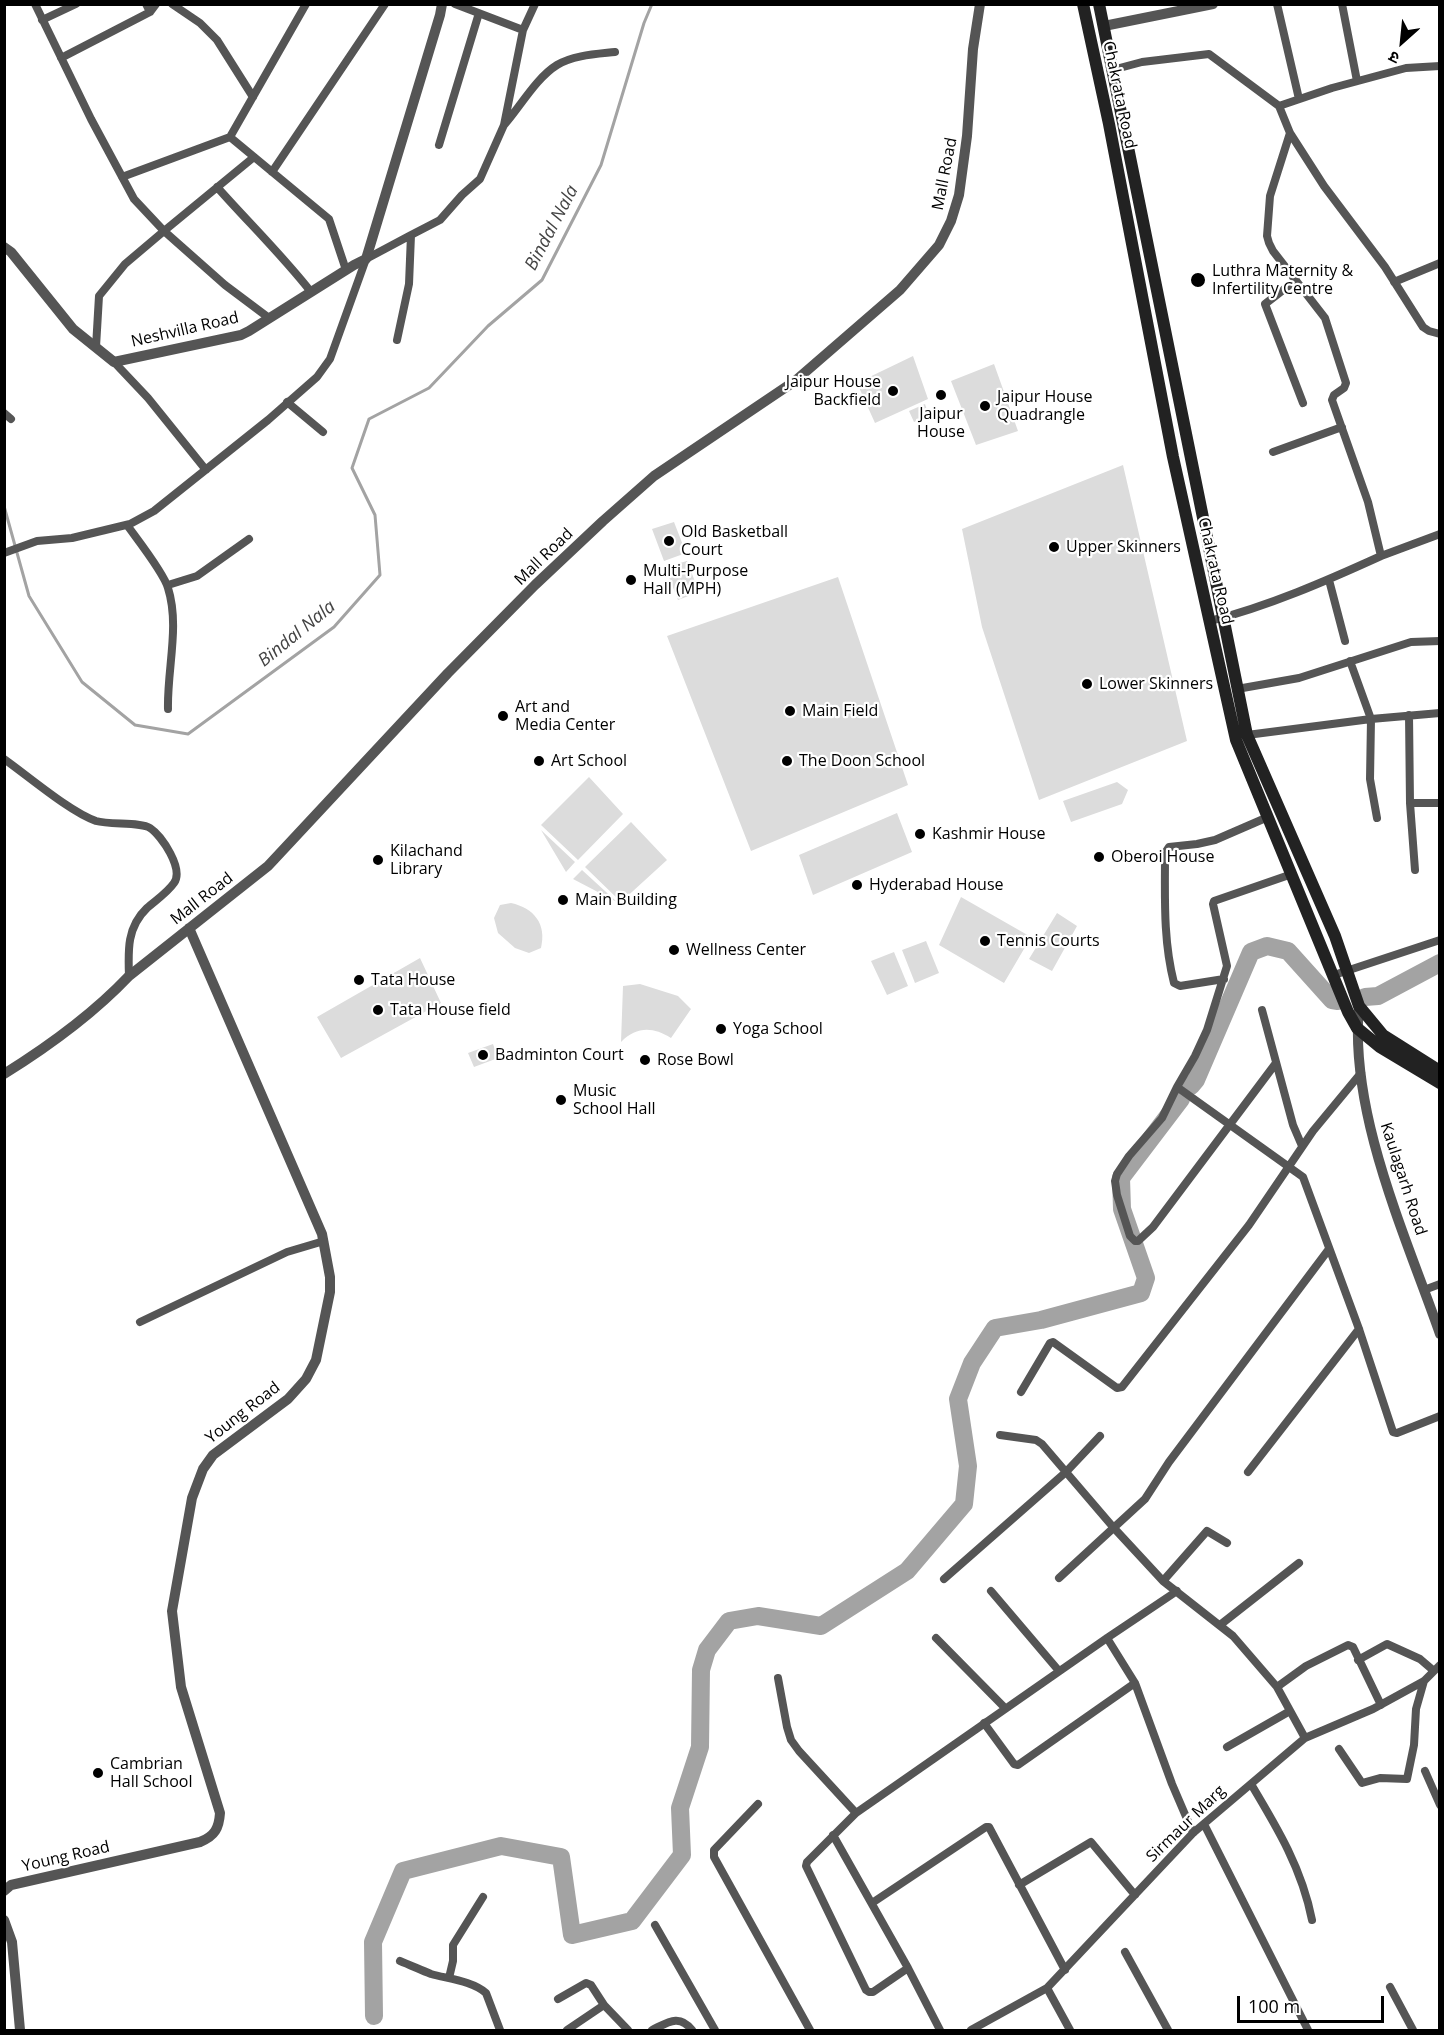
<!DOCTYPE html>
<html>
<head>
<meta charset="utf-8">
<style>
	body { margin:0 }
	#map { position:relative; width:1444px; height:2035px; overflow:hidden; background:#fff; font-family:"Open Sans","Noto Sans Devanagari",sans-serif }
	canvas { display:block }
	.frame { position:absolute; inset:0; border:6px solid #000; pointer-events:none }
	.north { position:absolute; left:1372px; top:12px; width:60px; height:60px; -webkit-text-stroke:4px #fff; paint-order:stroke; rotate:207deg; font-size:16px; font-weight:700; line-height:24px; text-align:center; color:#000 }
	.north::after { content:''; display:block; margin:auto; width:21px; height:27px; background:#000; clip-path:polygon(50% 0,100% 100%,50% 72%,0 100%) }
	.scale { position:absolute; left:1237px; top:1996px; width:147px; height:27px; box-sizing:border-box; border:3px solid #000; border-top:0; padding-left:8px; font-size:18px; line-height:21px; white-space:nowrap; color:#000; -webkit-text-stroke:4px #fff; paint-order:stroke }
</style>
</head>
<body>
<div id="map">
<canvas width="1444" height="2035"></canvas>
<div class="frame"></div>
<div class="north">उ</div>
<div class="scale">100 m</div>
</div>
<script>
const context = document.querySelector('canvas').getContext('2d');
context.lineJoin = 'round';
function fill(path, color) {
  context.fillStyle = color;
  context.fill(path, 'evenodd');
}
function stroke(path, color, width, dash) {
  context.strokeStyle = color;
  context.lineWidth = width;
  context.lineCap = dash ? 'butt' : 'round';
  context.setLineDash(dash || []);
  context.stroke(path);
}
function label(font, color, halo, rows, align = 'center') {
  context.font = font + ' "Open Sans",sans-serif';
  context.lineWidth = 4.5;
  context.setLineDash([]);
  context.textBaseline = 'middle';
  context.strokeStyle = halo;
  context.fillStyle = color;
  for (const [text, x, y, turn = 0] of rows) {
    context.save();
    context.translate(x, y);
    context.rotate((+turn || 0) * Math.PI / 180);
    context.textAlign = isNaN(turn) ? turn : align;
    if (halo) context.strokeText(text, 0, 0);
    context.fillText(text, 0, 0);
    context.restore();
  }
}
const green = new Path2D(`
	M913,356L928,399L875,423L857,383Z
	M994,364L1018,431L976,445L951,381Z
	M925,404L929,416L914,422L909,411Z
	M1123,465L1187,741L1039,800L982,627L962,529Z
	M674,522L686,553L664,561L652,529Z
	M687,561L699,592L678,600L665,567Z
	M838,577L908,785L751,851L667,636Z
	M589,777L623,814L578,860L541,825Z
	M1117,782L1128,790L1122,804L1071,822L1063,801Z
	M897,813L912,852L813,895L799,855Z
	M631,822L667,860L621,902L585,867Z
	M541,830L575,862L566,872Z
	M582,870L617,902L573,879Z
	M961,897L1031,937L1004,983L939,945Z
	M511,903C534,908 547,924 541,948L529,953L515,948L498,933L494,918L500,905Z
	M1057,913L1077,926L1052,971L1029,959Z
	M926,941L939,973L915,983L902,950Z
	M894,952L908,986L887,995L871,961Z
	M420,958L441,1003L341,1058L317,1017Z
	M640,984L678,996L691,1009L671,1038C652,1026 636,1027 621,1042L623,986Z
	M493,1044L498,1058L474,1067L468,1053Z`);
const stream = new Path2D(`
	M4,506L29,596L82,682L135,725L188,734L334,627L380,575L375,515L352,468L369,419L429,388L488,326L542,280L601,165L644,23L652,4`);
const river = new Path2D(`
	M1365,997L1378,996L1440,963
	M1191,1086L1196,1080L1251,952L1267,946L1288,951L1332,1000L1338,1001
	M374,2016L373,1942L403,1871L501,1846L561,1857L572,1935L632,1921L682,1855L680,1808L700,1747L701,1670L707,1650L729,1621L758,1616L821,1626L907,1571L964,1504L968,1466L958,1399L972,1363L995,1328L1041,1320L1141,1293L1146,1278L1122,1209L1121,1178L1181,1099`);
const minor = new Path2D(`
	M35,4L91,119L134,199L164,231L254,157
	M146,4L150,12L156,4
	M172,4L200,23L217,40L253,97
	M1277,4L1299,99
	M1342,4L1357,81
	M42,20L76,4
	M523,30L535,4
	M61,58L150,12
	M1440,66L1406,68L1332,88L1279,106L1290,133L1324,186L1385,267L1423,327L1429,331L1440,334
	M1112,70L1142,62L1209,54L1279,106
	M504,125C520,107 536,78 557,65C573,55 597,54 615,52
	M230,137L329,219L346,270
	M439,145L479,13
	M272,172L385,4
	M122,177L230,137L306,4
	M217,187C248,222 282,255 311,292
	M411,235L440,220L462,195L480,179L504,125L523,30L455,4
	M1296,280L1265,304L1303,403
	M1394,282L1440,263
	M96,347L99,296L125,264L164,231L225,285L269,318
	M114,362L148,398L206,470
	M287,402L323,432
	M4,413L11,419
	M1273,452L1342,427
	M127,525C137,539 164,573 168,588C180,626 167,669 168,709
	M4,553L37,541L72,538L130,524L154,511L268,420L317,377L330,359L366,259L411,235L409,284L397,340
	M1381,556L1440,534
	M1329,580L1345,641
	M168,585L197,576L249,539
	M1210,621C1269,606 1326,581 1381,556L1368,502L1332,400L1334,395L1344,388L1346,383L1325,318L1273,251L1269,243L1267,236L1270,196L1290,133
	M1350,661L1371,719L1370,779L1377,818
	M1237,689L1299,678L1411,642L1440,641
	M1409,715L1410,803H1440
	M1247,735L1371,719L1440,713
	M4,759C28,776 70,812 96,821C110,825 141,822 150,828C162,836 184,869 174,883C167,893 156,900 147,908C127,927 128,950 129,976
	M1410,803L1415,870
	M1292,874L1214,901L1213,904L1227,966L1207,1030L1195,1056L1177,1087L1303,1177L1359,1329L1393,1432L1397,1433L1440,1416
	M1334,975L1440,940
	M1224,979L1180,986L1174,983C1163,940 1165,897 1165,853L1169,847L1197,844L1215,840L1268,817
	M1262,1010L1293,1125L1302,1146
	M1177,1087L1162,1118L1129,1156L1117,1174L1115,1181L1117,1195L1130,1236L1135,1241H1138L1153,1227L1276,1063
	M1424,1290L1440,1284
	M140,1322L287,1252L324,1241
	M1021,1392L1050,1343L1053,1342L1117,1388L1122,1387L1249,1225L1313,1131L1361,1073
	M1000,1435L1036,1440L1042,1444L1113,1527L1163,1581L1233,1636L1277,1687L1305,1738
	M1248,1472L1359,1329
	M1059,1578L1145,1499L1169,1462L1329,1249
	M944,1579L1066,1472L1100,1436
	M1163,1581L1207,1531L1227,1543
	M991,1591L1059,1671
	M1220,1625L1299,1563
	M936,1638L1005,1708
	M1107,1638L1135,1683L1172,1784L1193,1833
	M1358,1660L1387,1644L1420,1659L1434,1671
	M778,1678L787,1727L791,1740L799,1751L856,1813
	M1277,1687L1306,1666L1348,1645L1353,1647L1381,1705
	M984,1723L1014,1764L1018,1765L1135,1683
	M1227,1747L1290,1711
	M1339,1749L1362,1783L1380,1778L1407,1779L1414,1745L1416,1709L1424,1681
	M1425,1771L1440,1805
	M1251,1784C1278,1829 1302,1869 1312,1920
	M758,1804L714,1850V1857L810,2030
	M1204,1824L1308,2030
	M833,1835L908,1968L940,2030
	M1019,1885L1091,1842L1135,1895
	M872,1903L986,1827H989L1065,1970
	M655,1925L715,2030
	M1125,1952L1168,2030
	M400,1961C410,1965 421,1970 431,1974C449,1979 472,1981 486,1993L500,2030
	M908,1968L873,1992H869L866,1990L806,1866L807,1862L856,1813L1107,1638L1177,1591
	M449,1978L453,1961V1945L483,1897
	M1390,1987L1413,2030
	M1047,1988L1070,2030
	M558,1999L586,1983L591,1985L604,2005
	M567,2030L604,2005L628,2030
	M652,2030C667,2023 679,2013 692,2030
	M971,2030L1047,1988L1193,1833L1305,1738L1373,1709L1424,1681L1440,1665`);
const tertiary = new Path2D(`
	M1104,26L1213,4
	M4,247L11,252L73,329L114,362L241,335L249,331L354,265L366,259L440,15L442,4
	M1359,1006C1349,1113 1405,1234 1440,1334
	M4,1074C49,1046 93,1014 129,976L268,866L448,673L535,585L603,521L654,476L795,381L900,290L939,245L951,221L959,195L967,136L973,49L980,4
	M4,1891L11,1885L200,1842C215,1836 219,1828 220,1813L181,1687L172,1611L192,1498L203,1469L213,1455L288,1399L306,1379L316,1360L330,1292V1277L322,1234L189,928
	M4,1920L12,1942L20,2030`);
const secondary = new Path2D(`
	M1083,4L1109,124L1173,457L1236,740L1348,1012L1357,1028L1380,1047L1440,1083
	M1099,4L1247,735L1335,936L1359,1006
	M1359,1006L1383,1035L1440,1071`);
const markers = [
	[1198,280,8,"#000"],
	[893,391,6,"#000"],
	[941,395,6,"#000"],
	[985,406,6,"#000"],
	[669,541,6,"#000"],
	[1054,547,6,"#000"],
	[631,580,6,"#000"],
	[1087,684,6,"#000"],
	[790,711,6,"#000"],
	[503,716,6,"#000"],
	[539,761,6,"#000"],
	[787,761,6,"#000"],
	[920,834,6,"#000"],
	[1099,857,6,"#000"],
	[378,860,6,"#000"],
	[857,885,6,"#000"],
	[563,900,6,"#000"],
	[985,941,6,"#000"],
	[674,950,6,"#000"],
	[359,980,6,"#000"],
	[378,1010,6,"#000"],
	[721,1029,6,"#000"],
	[483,1055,6,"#000"],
	[645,1060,6,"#000"],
	[561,1100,6,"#000"],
	[98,1773,6,"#000"]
];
const streetNames = [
	["Chakrata Road",1119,95,78],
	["Mall Road",945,174,-79],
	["Neshvilla Road",185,330,-13],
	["Mall Road",544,557,-44],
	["Chakrata Road",1215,571,77],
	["Mall Road",202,899,-38],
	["Kaulagarh Road",1403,1179,72],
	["Young Road",243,1413,-38],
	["Sirmaur Marg",1186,1824,-44],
	["Young Road",66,1857,-13]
];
const poiNames = [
	["Luthra Maternity &",1212,271],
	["Infertility Centre",1212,289],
	["Jaipur House",881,382,"right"],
	["Backfield",881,400,"right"],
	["Jaipur House",997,397],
	["Quadrangle",997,415],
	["Jaipur",941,414,"center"],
	["House",941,432,"center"],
	["Old Basketball",681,532],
	["Court",681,550],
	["Upper Skinners",1066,547],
	["Multi-Purpose",643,571],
	["Hall (MPH)",643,589],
	["Lower Skinners",1099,684],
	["Art and",515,707],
	["Media Center",515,725],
	["Main Field",802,711],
	["Art School",551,761],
	["The Doon School",799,761],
	["Kashmir House",932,834],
	["Kilachand",390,851],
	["Library",390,869],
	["Oberoi House",1111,857],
	["Hyderabad House",869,885],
	["Main Building",575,900],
	["Tennis Courts",997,941],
	["Wellness Center",686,950],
	["Tata House",371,980],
	["Tata House field",390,1010],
	["Yoga School",733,1029],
	["Badminton Court",495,1055],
	["Rose Bowl",657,1060],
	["Music",573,1091],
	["School Hall",573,1109],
	["Cambrian",110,1764],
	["Hall School",110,1782]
];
const waterNames = [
	["Bindal Nala",552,228,-62],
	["Bindal Nala",297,634,-39]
];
fill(green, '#dcdcdc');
stroke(stream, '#a3a3a3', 3);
stroke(river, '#a3a3a3', 18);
stroke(minor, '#555', 8);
stroke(tertiary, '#555', 10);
stroke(secondary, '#222', 12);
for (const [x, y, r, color] of markers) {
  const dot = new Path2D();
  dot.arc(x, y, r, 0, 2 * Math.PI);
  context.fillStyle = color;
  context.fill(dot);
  stroke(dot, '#fff', 2);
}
label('16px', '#000', '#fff', streetNames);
label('16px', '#000', '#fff', poiNames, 'left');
label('italic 18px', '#444', '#fff', waterNames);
</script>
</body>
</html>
